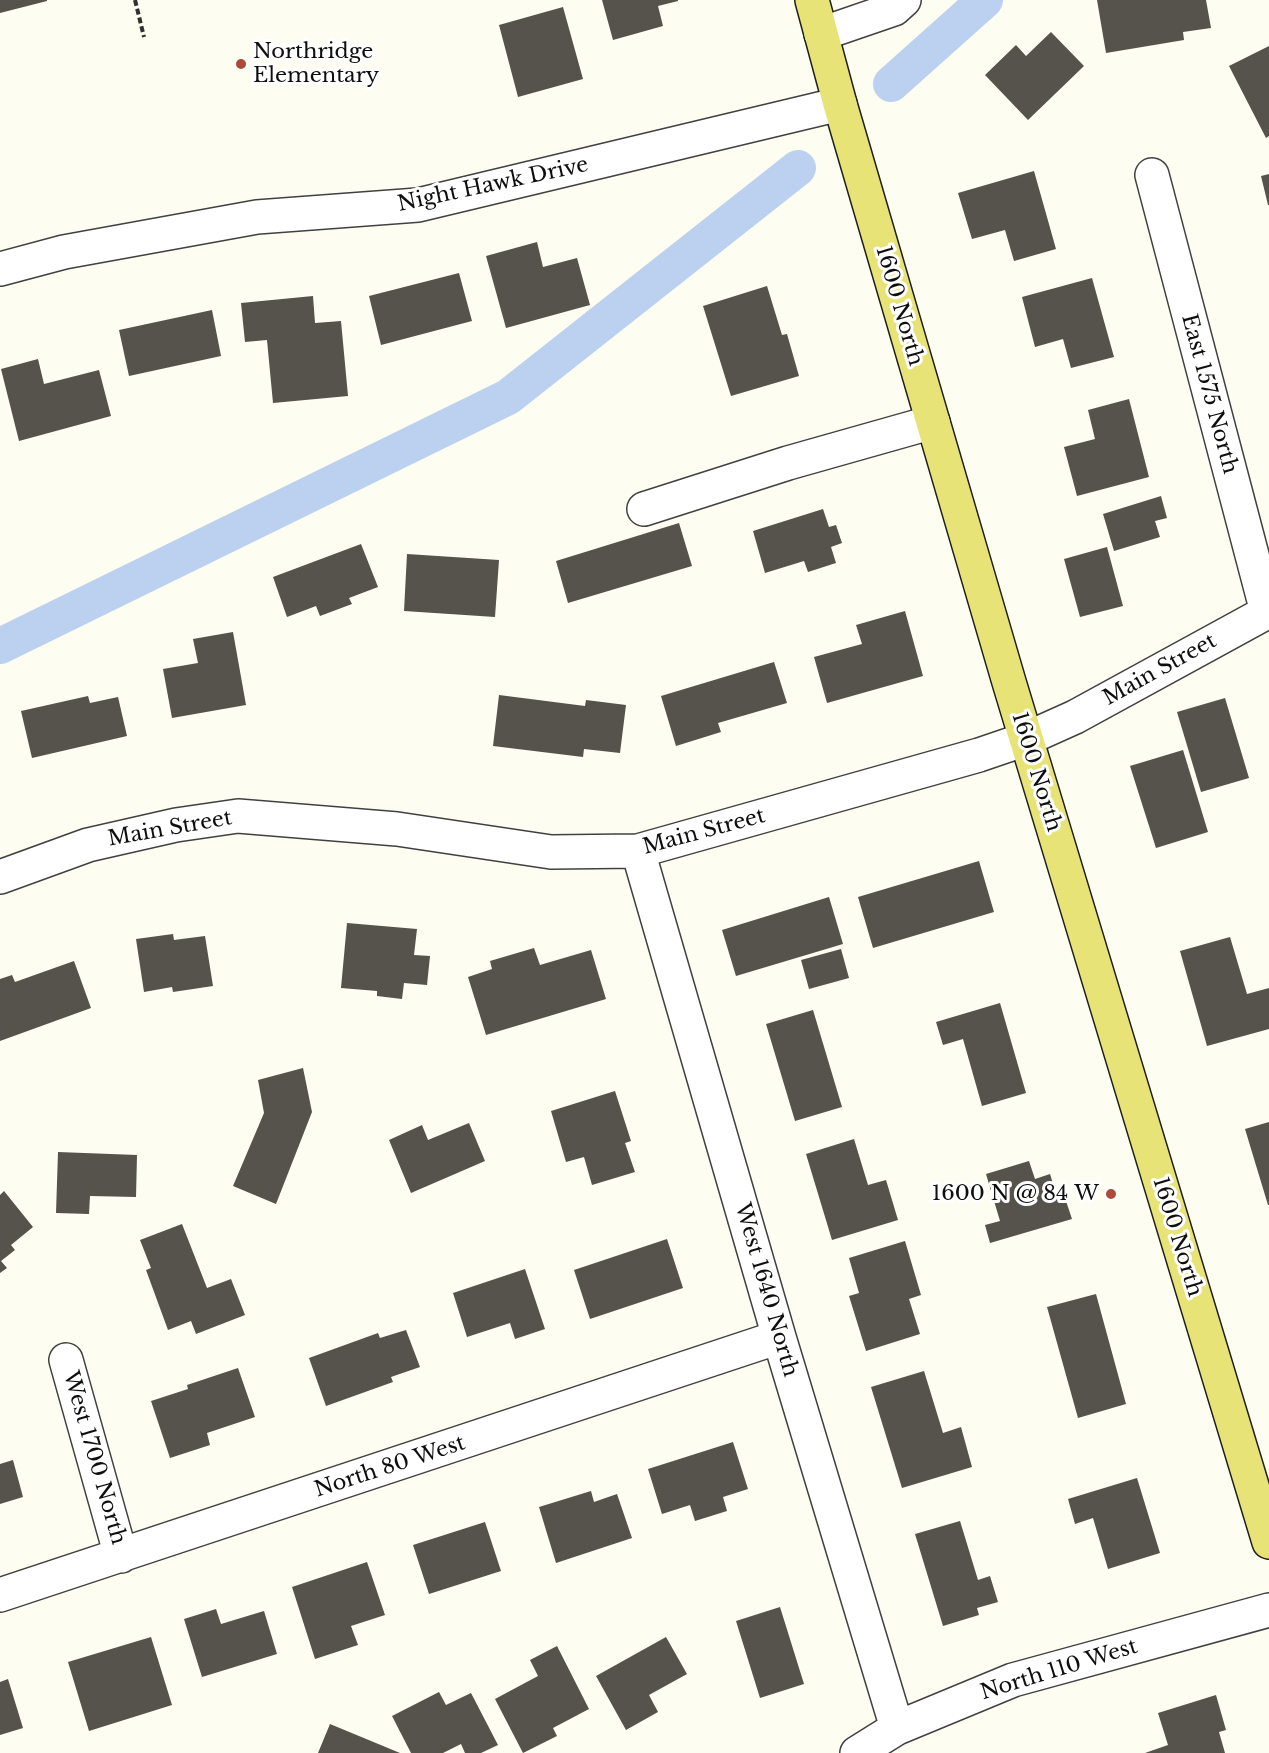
<!DOCTYPE html>
<html>
<head>
<meta charset="utf-8">
<style>
	body { margin:0 }
	canvas { display:block; background:#fdfdf1 }
</style>
</head>
<body>
<canvas width="1269" height="1753"></canvas>
<script>
const context = document.querySelector('canvas').getContext('2d');
context.lineJoin = 'round';
function stroke(path, color, width, dash) {
  context.strokeStyle = color;
  context.lineWidth = width;
  context.lineCap = dash ? 'butt' : 'round';
  context.setLineDash(dash || []);
  context.stroke(path);
}
function fill(path, color) {
  context.fillStyle = color;
  context.fill(path, 'evenodd');
}
function label(font, color, halo, rows, align = 'center') {
  context.font = font + ' "Libre Baskerville",serif';
  context.lineWidth = 6;
  context.setLineDash([]);
  context.textBaseline = 'middle';
  context.strokeStyle = halo;
  context.fillStyle = color;
  for (const [text, x, y, turn = 0] of rows) {
    context.save();
    context.translate(x, y);
    context.rotate((+turn || 0) * Math.PI / 180);
    context.textAlign = isNaN(turn) ? turn : align;
    if (halo) context.strokeText(text, 0, 0);
    context.fillText(text, 0, 0);
    context.restore();
  }
}
const canal = new Path2D(`
	M891,84L985,0
	M0,646L508,397L798,168`);
const building = new Path2D(`
	M0,0H47V1L0,13Z
	M602,0H678V1L658,6L663,26L613,40Z
	M1097,0H1206L1211,28L1183,32L1184,40L1106,53Z
	M563,7L583,79L518,97L499,25Z
	M1051,32L1084,66L1028,120L985,75L1016,45L1026,56Z
	M1269,46V136L1266,138L1229,66Z
	M1034,171L1056,249L1014,261L1005,230L972,239L958,193Z
	M1269,174V205H1268L1261,176Z
	M537,242L543,267L577,258L590,305L506,328L486,256Z
	M459,273L472,321L381,345L369,296Z
	M1092,278L1114,357L1071,368L1063,339L1035,347L1022,297Z
	M767,286L782,335L787,334L799,376L731,396L703,306Z
	M313,296L315,323L341,321L348,396L273,403L267,340L245,342L241,303Z
	M212,310L221,356L129,376L119,330Z
	M38,359L44,384L99,370L111,416L19,441L1,369Z
	M1129,399L1149,477L1077,496L1064,447L1095,439L1088,410Z
	M1161,496L1167,518L1155,521L1160,537L1114,551L1103,514Z
	M823,509L829,527L836,525L842,543L831,547L836,563L808,572L804,561L765,573L753,531Z
	M679,523L692,566L568,603L556,561Z
	M361,544L378,587L349,598L352,604L320,616L316,606L287,617L273,577Z
	M1107,547L1123,606L1080,617L1064,559Z
	M407,554L499,560L495,617L404,611Z
	M905,611L923,676L827,703L814,657L862,644L856,625Z
	M233,632L246,705L172,718L163,669L198,663L193,639Z
	M774,662L787,703L718,723L721,732L676,746L661,696Z
	M499,695L585,706L586,700L626,705L620,753L584,749L583,757L493,746Z
	M88,696L90,703L118,697L127,736L32,758L21,711Z
	M1225,698L1249,778L1201,792L1177,712Z
	M1183,750L1208,832L1156,848L1130,766Z
	M979,861L994,912L873,948L858,897Z
	M829,897L843,944L736,976L722,930Z
	M347,923L417,929L414,955L430,956L427,985L404,983L402,999L377,996V991L341,988Z
	M173,934L174,940L205,936L213,986L173,992L172,987L144,992L136,939Z
	M1230,937L1247,994L1269,988V1029L1207,1046L1180,951Z
	M534,948L540,965L591,950L606,999L486,1035L468,977L492,969L490,961Z
	M841,949L849,978L809,989L801,960Z
	M74,961L91,1008L0,1041V979L12,975L15,982Z
	M1000,1003L1026,1093L982,1106L963,1039L943,1045L936,1022Z
	M813,1010L842,1107L795,1121L766,1024Z
	M303,1068L312,1112L276,1204L233,1186L264,1113L258,1080Z
	M615,1091L631,1141L625,1143L635,1172L592,1185L584,1157L566,1162L551,1111Z
	M1269,1122V1205H1268L1245,1129Z
	M469,1123L485,1161L411,1193L389,1140L422,1125L428,1140Z
	M854,1139L868,1185L886,1180L898,1220L832,1240L806,1154Z
	M58,1152L137,1155L136,1197L90,1196L89,1214L56,1213Z
	M1029,1161L1035,1179L1050,1174L1059,1203L1066,1201L1072,1219L990,1243L985,1225L1000,1221L986,1174Z
	M4,1191L33,1227L11,1245L15,1250L1,1261L7,1268L0,1273V1195Z
	M182,1224L207,1288L231,1279L245,1315L196,1334L191,1321L168,1330L146,1270L151,1268L140,1240Z
	M667,1239L683,1288L590,1319L574,1270Z
	M905,1241L921,1295L909,1299L920,1334L866,1351L849,1296L859,1293L849,1258Z
	M525,1269L545,1329L515,1339L510,1323L467,1337L453,1293Z
	M1096,1294L1126,1404L1078,1418L1047,1307Z
	M406,1330L420,1367L391,1377L393,1382L326,1406L309,1358L378,1333L380,1338Z
	M238,1368L255,1417L207,1433L210,1445L170,1458L151,1401L188,1389L187,1385Z
	M924,1371L943,1433L961,1427L972,1467L902,1488L871,1387Z
	M733,1442L748,1489L723,1497L727,1511L695,1521L690,1505L662,1514L648,1469Z
	M13,1460L23,1497L0,1504V1464Z
	M1137,1478L1160,1553L1108,1569L1093,1518L1075,1524L1068,1499Z
	M591,1491L594,1502L617,1494L632,1538L556,1563L539,1507Z
	M960,1521L978,1580L990,1576L998,1602L977,1608L979,1615L943,1626L915,1534Z
	M485,1522L501,1571L429,1594L413,1545Z
	M367,1562L385,1615L351,1626L358,1645L315,1659L292,1587Z
	M780,1607L804,1684L760,1698L736,1621Z
	M216,1609L221,1624L264,1611L277,1654L202,1677L184,1619Z
	M151,1637L172,1705L89,1731L68,1662Z
	M666,1637L687,1674L649,1695L658,1712L626,1730L596,1676Z
	M557,1646L589,1709L553,1728L557,1736L523,1753L495,1699L538,1676L530,1660Z
	M8,1679L23,1728L0,1735V1682Z
	M439,1692L446,1705L471,1693L498,1745L481,1753H465L461,1744L443,1753H411L392,1716Z
	M1216,1695L1226,1730L1219,1732L1225,1753H1145L1168,1745L1158,1713Z
	M330,1724L400,1753H318Z`);
const path = new Path2D(`
	M135,0L144,37`);
const minor = new Path2D(`
	M821,34L894,9L904,0
	M1152,175L1267,612
	M0,269L64,252L257,217L418,205L840,104
	M644,509L788,463L933,422
	M638,851L779,1337L897,1728
	M0,877L88,845L176,825L238,816L397,829L551,852L638,851L979,755L1026,739L1075,717L1269,611
	M66,1360L121,1556
	M0,1595L779,1337
	M857,1753L897,1728L1013,1680L1269,1610`);
const major = new Path2D(`
	M812,0L840,104L1009,682L1269,1542`);
const markers = [
	[241,64,6,"#ad4937"],
	[1111,1194,6,"#ad4937"]
];
const poiNames = [
	["Northridge",253,52],
	["Elementary",253,76],
	["1600 N @ 84 W",1099,1194,"right"]
];
const streetNames = [
	["Night Hawk Drive",493,185,-12],
	["1600 North",899,306,74],
	["East 1575 North",1209,394,75],
	["Main Street",1160,670,-29],
	["1600 North",1036,772,73],
	["Main Street",170,829,-10],
	["Main Street",704,832,-15],
	["1600 North",1177,1237,73],
	["West 1640 North",766,1290,74],
	["West 1700 North",94,1458,74],
	["North 80 West",390,1467,-18],
	["North 110 West",1059,1670,-17]
];
stroke(canal, '#bcd1ef', 36);
fill(building, '#56524c');
stroke(minor, '#414141', 36);
stroke(major, '#1f1f1f', 36);
stroke(path, '#303030', 4, [6, 3]);
stroke(minor, '#fff', 33);
stroke(major, '#e7e377', 33);
for (const [x, y, r, color] of markers) {
  const dot = new Path2D();
  dot.arc(x, y, r, 0, 2 * Math.PI);
  context.fillStyle = color;
  context.fill(dot);
  stroke(dot, '#fff', 2);
}
label('21px', '#0e0e0e', '#fff', poiNames, 'left');
label('21px', '#0e0e0e', '#fff', streetNames);
</script>
</body>
</html>
